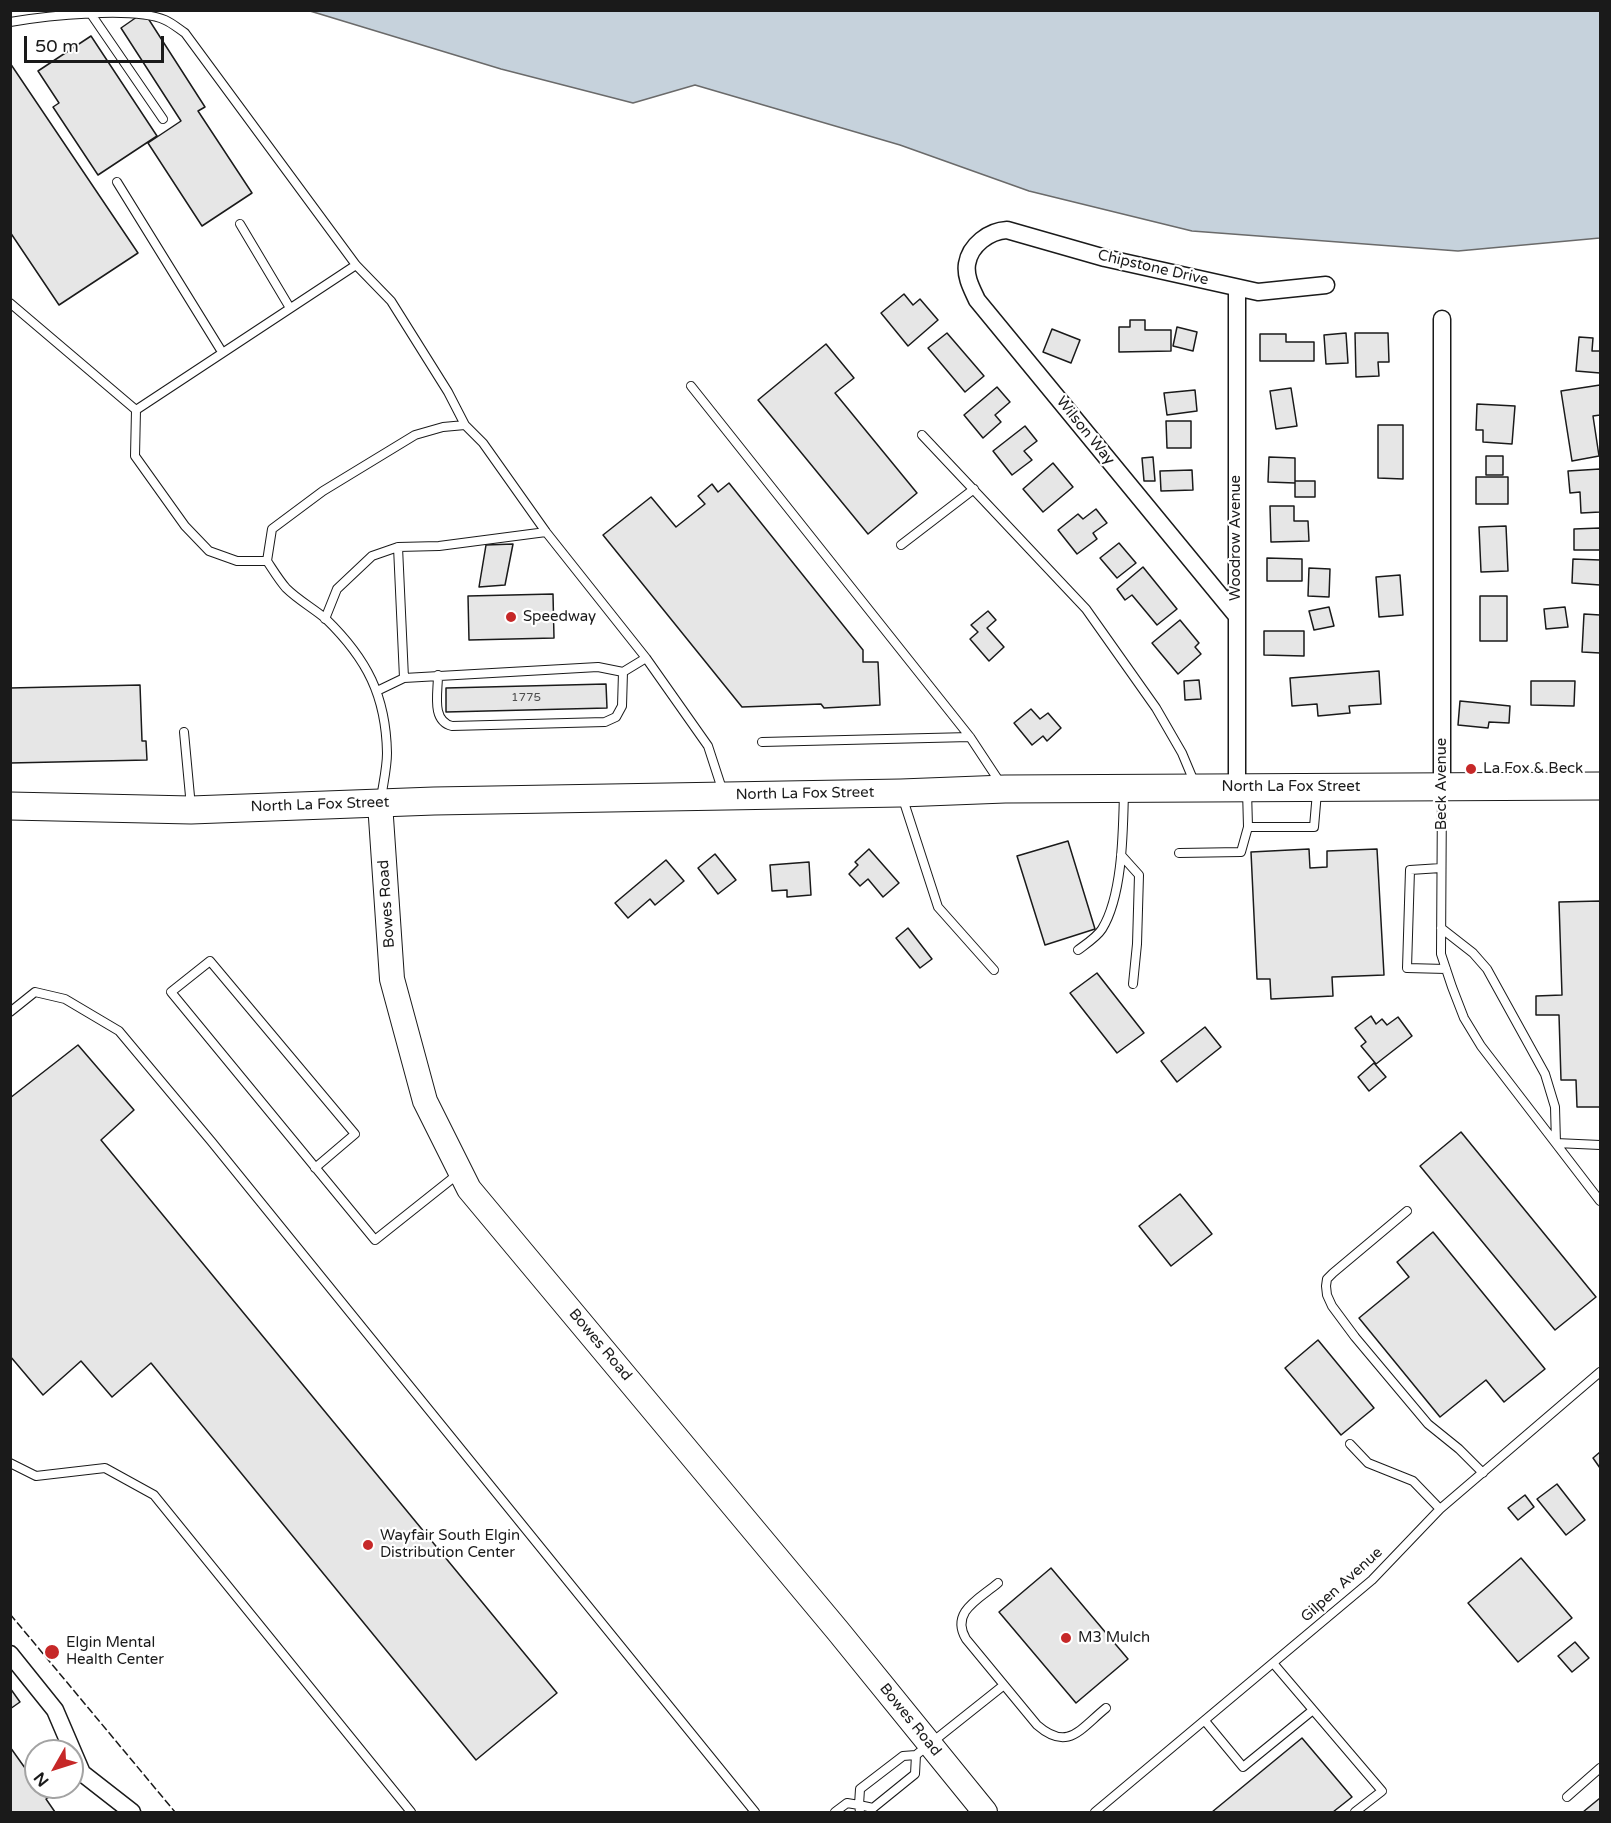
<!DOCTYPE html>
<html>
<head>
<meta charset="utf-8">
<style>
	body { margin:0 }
	#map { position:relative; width:1611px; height:1823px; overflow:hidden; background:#fff; font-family:"Varela Round",sans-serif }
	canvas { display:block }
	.frame { position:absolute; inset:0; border:12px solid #1a1a1a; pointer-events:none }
	.north { position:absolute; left:24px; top:1739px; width:60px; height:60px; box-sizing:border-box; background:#fff; border:2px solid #a3a3a3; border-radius:50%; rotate:231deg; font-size:16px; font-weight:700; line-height:24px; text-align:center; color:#1a1a1a }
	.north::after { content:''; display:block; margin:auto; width:21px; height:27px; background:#c62828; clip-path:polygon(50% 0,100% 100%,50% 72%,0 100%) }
	.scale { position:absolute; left:24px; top:36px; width:140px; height:27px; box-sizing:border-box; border:3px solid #1a1a1a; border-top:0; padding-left:8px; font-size:18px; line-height:21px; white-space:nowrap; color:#1a1a1a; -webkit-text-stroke:4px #fff; paint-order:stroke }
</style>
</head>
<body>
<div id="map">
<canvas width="1611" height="1823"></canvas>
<div class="frame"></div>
<div class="north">N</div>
<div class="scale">50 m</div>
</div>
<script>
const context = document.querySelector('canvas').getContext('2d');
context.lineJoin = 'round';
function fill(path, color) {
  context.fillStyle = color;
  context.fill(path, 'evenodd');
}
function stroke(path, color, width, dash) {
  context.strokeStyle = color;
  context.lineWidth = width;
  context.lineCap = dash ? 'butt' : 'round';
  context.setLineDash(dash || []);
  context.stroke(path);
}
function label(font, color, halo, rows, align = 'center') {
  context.font = font + ' "Varela Round",sans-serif';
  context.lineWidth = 4.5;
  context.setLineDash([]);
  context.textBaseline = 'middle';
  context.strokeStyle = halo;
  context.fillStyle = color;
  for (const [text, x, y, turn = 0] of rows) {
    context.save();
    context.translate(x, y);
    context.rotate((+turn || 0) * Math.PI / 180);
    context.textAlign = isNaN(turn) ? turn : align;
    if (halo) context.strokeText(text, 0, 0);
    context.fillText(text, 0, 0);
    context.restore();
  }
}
const water = new Path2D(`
	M310,11H1600V238L1458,251L1192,231L1029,191L900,145L695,85L633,103L501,69Z`);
const building = new Path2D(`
	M144,12L205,107L198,111L252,193L202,226L148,143L181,121L121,28Z
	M91,36L157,136L98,175L53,107L59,103L38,71Z
	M10,63L138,253L59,305L10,232Z
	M904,294L913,305L920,299L938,320L908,346L881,313Z
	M1130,320H1145V330H1171V351L1119,352V327H1130Z
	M1177,327L1197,332L1193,351L1173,346Z
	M1052,329L1080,340L1071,363L1043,352Z
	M947,333L984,376L965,392L928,348Z
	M1346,333L1348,363L1326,364L1324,335Z
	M1355,333H1388L1389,362H1378L1379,376L1356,377Z
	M1260,334H1286V342H1314V361H1260Z
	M1579,337L1593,338L1592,351H1600V373L1576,371Z
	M826,344L854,378L835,393L917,493L868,534L758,400Z
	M1600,385V415L1593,416L1599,456L1572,461L1561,391Z
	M997,387L1010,402L995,415L1001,422L983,438L964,415Z
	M1291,388L1297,426L1276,429L1270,391Z
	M1195,390L1197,411L1167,415L1164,393Z
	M1477,404L1515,406L1512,444L1483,442V430H1476Z
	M1166,421H1191V448H1167Z
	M1378,425H1403V479L1378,478Z
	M1025,426L1037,441L1024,451L1032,460L1012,475L993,451Z
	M1486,456H1503V475H1486Z
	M1153,457L1155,481H1144L1142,458Z
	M1269,457L1295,458V483L1268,482Z
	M1053,463L1073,487L1043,512L1023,489Z
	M1600,469V512L1581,513L1580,492L1570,493L1568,471Z
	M1192,470L1193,490L1161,491L1160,471Z
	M1476,477H1508V504H1476Z
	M1295,481H1315V497H1295Z
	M729,483L863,650V662H878L880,705L824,708L821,704L742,707L603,535L651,497L676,527L705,504L698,496L712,484L718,492Z
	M1270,506H1294V521H1308L1309,541L1271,542Z
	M1096,509L1107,523L1093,533L1097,539L1077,554L1058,530L1078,514L1083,519Z
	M1506,526L1508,571L1481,572L1479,527Z
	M1600,528V550H1574V529Z
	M1119,543L1136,563L1117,578L1100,558Z
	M513,544L505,585L479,587L486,545Z
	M1267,558L1302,559V581H1267Z
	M1573,559L1600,560V585L1572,583Z
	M1143,567L1177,609L1157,625L1132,595L1125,600L1117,589Z
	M1309,568L1330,569L1329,597L1308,596Z
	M1400,575L1403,615L1379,617L1376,577Z
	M553,594L554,638L469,640L468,596Z
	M1480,596H1507V641H1480Z
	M1329,607L1334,626L1314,630L1309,611Z
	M1565,607L1568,627L1546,629L1544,609Z
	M988,611L996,620L987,628L1004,647L989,661L970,639L978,632L971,625Z
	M1584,614L1600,615V653L1582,652Z
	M1180,620L1199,643L1195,647L1201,654L1178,674L1152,643Z
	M1264,631H1304V656L1264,655Z
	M1379,671L1381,704L1349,706L1350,713L1318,716L1317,704L1292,706L1290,678Z
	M1199,680L1201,699L1185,700L1184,681Z
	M1531,681H1575L1574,706L1531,705Z
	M606,684L607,708L446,712V688Z
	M140,685L142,741H146L147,760L10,763V688Z
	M1460,701L1510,706L1509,723L1489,722L1488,728L1458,725Z
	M1031,709L1040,719L1048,713L1061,728L1047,741L1043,736L1032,745L1014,723Z
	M1068,841L1095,929L1045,945L1017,856Z
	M869,849L899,883L883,897L868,879L860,886L849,874L858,865L855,862Z
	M1309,849L1310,868L1327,867V851L1377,849L1384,975L1332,977L1333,996L1271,999L1270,979H1257L1251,852Z
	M715,854L736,880L718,894L698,868Z
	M666,860L684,881L655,905L650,899L628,918L615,903Z
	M809,862L811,895L787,897V890L772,891L770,865Z
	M1600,901V1107H1577L1576,1080H1561L1559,1015H1536V996L1562,995L1559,902Z
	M908,928L932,959L920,968L896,938Z
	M1097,973L1144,1033L1117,1053L1070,993Z
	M1371,1016L1376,1024L1382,1019L1387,1025L1398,1017L1412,1036L1376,1064L1361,1046L1366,1042L1355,1028Z
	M1205,1027L1221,1047L1177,1082L1161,1061Z
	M78,1045L134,1110L101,1140L557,1693L476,1760L151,1363L112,1397L81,1361L43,1395L10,1356V1098Z
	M1374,1063L1386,1077L1369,1091L1358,1077Z
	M1461,1132L1596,1297L1555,1330L1420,1166Z
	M1180,1194L1212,1234L1171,1266L1139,1226Z
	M1433,1232L1545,1369L1504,1402L1486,1380L1440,1417L1359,1318L1409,1277L1397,1262Z
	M1318,1340L1374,1408L1341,1435L1285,1368Z
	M1600,1452V1468L1593,1458Z
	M1557,1484L1585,1520L1566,1535L1537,1499Z
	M1525,1495L1534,1507L1518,1520L1508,1508Z
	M1521,1558L1572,1618L1518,1662L1468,1603Z
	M1051,1568L1128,1659L1076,1703L999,1612Z
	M1575,1642L1589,1658L1572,1672L1558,1656Z
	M10,1688L20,1702L10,1709Z
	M1302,1738L1352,1797L1333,1812H1212Z
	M10,1747L30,1775L36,1771V1787H60L61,1789L46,1799L55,1812H10Z
	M1600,1798V1812H1583Z`);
const lane = new Path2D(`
	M91,14L163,119
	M10,22C45,16 134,6 165,20C172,23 179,29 185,33L356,265L391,301L448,392L465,425
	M117,182L222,352
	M240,224L290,308
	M10,303L136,410
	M691,386L970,737L1001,784
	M922,435L1086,609L1156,708L1182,753L1195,784
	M901,545L974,489
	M398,547L404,678
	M267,561H237L209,551L185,526L135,456L136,410L356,265
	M325,619L337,589L372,556L398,547L439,546L546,532
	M438,675C438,693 431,721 452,726L605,722L616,717L622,706L623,672
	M377,691L404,678L598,667L623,672L646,658
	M184,732L191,807
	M762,742L970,737
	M1442,789L1441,954L1452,987L1464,1018L1481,1046L1600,1201
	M902,796L938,907L994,970
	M381,799C383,784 387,768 387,753C386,696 367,659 326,619C313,608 298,600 286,588C279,580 273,570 267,561L272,529L323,491L415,435L443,427L465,425L483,443L546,532L646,658L708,746L723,792
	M1248,827H1314L1317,792
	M1179,853L1241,852L1248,827L1247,790
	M1121,855L1139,875L1137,944L1133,984
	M1441,868L1410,870L1407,968L1446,969
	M1441,928L1473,953L1487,969L1545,1074L1555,1107L1556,1143L1600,1145
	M1078,950C1086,944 1097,937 1102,929C1123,895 1123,830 1124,791
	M10,1012L35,992L65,999L119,1031L211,1141L755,1812
	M315,1168L355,1134L210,961L171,992L375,1240L458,1174
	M1407,1211L1333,1273L1327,1279L1326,1286L1327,1295L1332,1306L1355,1337L1428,1424L1459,1449L1483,1473
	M1350,1444L1368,1463L1413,1481L1440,1509
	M10,1463L36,1476L105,1468L154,1495L411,1812
	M998,1583C979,1599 950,1612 966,1639L1037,1725C1068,1752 1080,1729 1106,1708
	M1273,1663L1382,1791L1355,1812
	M1205,1721L1243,1767L1313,1710
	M916,1755L915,1774L873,1808L859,1805L860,1789L903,1756L916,1755L1004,1685
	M1567,1797L1600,1768
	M835,1812L847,1803L859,1805L860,1812
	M1095,1812L1372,1580L1440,1509L1600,1372`);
const street = new Path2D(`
	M1237,288V787
	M1236,615L977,300C972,289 965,277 967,264C970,245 989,231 1007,230L1105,258L1258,292L1326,285
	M1442,786V319
	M10,1654L55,1710L82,1773L132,1812`);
const secondary = new Path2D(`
	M380,803L392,979L425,1101L469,1189L838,1631L985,1812`);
const primary = new Path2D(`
	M10,806L191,810L434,801L901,793L1005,789L1600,786`);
const fence = new Path2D(`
	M10,1614L175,1812`);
const markers = [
	[511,617,6,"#c62828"],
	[1471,769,6,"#c62828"],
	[368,1545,6,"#c62828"],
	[1066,1638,6,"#c62828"],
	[52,1652,8,"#c62828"]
];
const numberNames = [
	["1775",526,698]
];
const streetNames = [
	["Chipstone Drive",1153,268,13],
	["Wilson Way",1085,431,51],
	["Woodrow Avenue",1236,538,-90],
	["Beck Avenue",1442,784,-90],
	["North La Fox Street",1291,787],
	["North La Fox Street",805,794,-1],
	["North La Fox Street",320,805,-2],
	["Bowes Road",387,904,-94],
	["Bowes Road",600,1345,50],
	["Gilpen Avenue",1342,1585,-42],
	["Bowes Road",910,1720,51]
];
const poiNames = [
	["Speedway",523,617],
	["La Fox & Beck",1483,769],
	["Wayfair South Elgin",380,1536],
	["Distribution Center",380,1553],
	["M3 Mulch",1078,1638],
	["Elgin Mental",66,1643],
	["Health Center",66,1660]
];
fill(water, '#c6d2dc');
stroke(water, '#6a6a6a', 1.5);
fill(building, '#e6e6e6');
stroke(building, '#1a1a1a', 1.5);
stroke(lane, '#1a1a1a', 10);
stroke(street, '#1a1a1a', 19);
stroke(secondary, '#1a1a1a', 26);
stroke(primary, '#1a1a1a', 29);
stroke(lane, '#fff', 8);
stroke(street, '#fff', 16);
stroke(secondary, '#fff', 24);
stroke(primary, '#fff', 27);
stroke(fence, '#1a1a1a', 1.5, [8, 3]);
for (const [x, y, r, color] of markers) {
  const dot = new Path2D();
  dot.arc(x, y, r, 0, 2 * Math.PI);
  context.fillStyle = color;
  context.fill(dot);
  stroke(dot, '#fff', 2);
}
label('12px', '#4d4d4d', null, numberNames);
label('15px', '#1a1a1a', '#fff', streetNames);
label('15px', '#1a1a1a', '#fff', poiNames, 'left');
</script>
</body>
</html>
